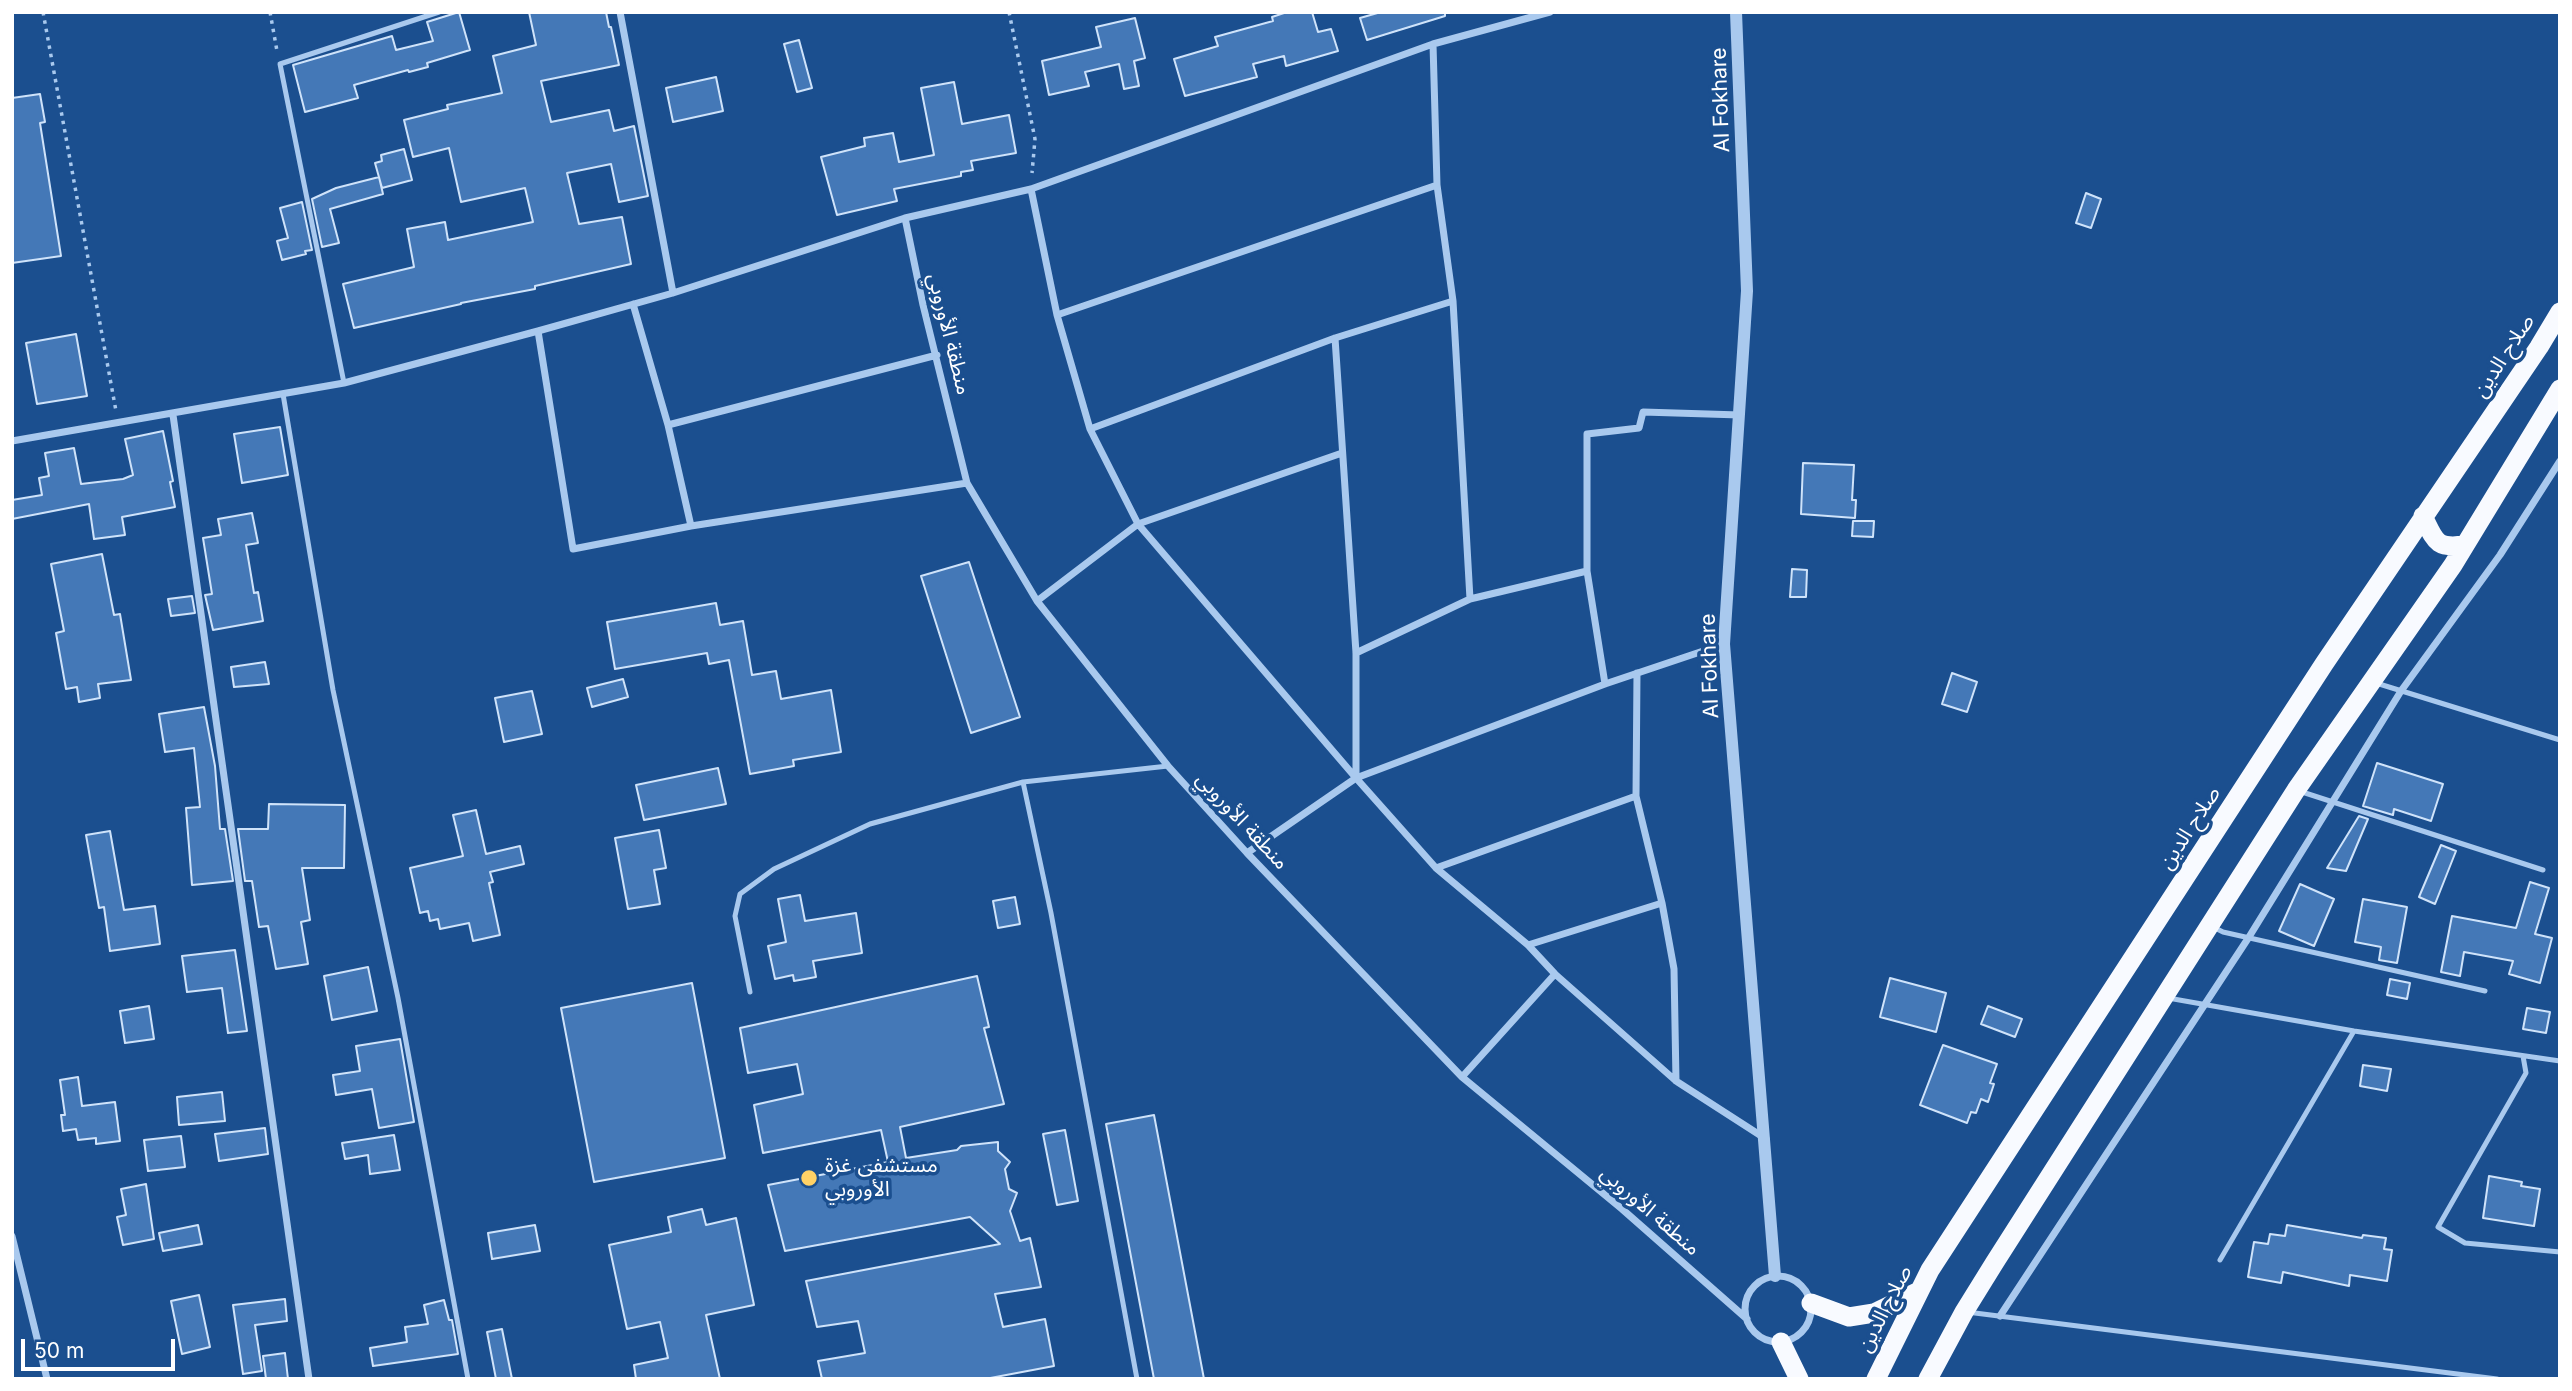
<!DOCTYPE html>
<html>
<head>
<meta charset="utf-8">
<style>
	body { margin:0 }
	#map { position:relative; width:2572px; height:1391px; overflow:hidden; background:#1b4f8f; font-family:Inter,sans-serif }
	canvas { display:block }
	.frame { position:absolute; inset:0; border:14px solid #fff; pointer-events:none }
	.scale { position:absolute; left:21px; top:1339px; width:154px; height:32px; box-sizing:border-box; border:4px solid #fff; border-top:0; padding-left:9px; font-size:21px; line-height:24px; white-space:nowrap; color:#fff; -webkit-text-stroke:5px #1b4f8f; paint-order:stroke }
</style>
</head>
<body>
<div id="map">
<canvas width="2572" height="1391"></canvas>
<div class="frame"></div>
<div class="scale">50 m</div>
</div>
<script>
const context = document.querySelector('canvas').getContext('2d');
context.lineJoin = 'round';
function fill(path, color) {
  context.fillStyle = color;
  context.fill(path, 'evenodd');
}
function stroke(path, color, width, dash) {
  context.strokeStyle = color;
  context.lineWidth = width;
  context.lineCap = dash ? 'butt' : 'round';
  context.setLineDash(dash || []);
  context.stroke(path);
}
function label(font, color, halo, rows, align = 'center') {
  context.font = font + ' Inter,"Noto Sans Arabic",sans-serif';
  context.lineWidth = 7;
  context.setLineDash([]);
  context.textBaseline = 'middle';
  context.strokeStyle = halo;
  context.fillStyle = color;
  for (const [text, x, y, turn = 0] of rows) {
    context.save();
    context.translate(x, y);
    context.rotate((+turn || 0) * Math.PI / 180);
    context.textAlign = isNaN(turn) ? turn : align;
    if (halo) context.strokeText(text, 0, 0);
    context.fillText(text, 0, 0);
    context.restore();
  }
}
const building = new Path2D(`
	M459,12L470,50L427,63L428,67L409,72L408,70L354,85L358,98L305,112L293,65L392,36L396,50L433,41L427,22Z
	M529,12H606L609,27H611L619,65L541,81L551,122L609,110L614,131L634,126L648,196L619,202L611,164L567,173L579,224L622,217L631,264L535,286V289L461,303V304L354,328L343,284L414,267L407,229L445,222L448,240L533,222L525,188L461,202L449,148L413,157L404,120L448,109L447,105L502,93L493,56L536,45Z
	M1287,12H1312L1318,32L1331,29L1338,51L1286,66L1284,56L1253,64L1257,77L1185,96L1174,59L1218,46L1215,37L1273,21L1272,17Z
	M1381,12H1445V16L1367,40L1360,18Z
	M1135,18L1145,58L1134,61L1139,86L1124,89L1119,64L1085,72L1089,86L1049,95L1042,61L1101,47L1096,27Z
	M799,40L812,88L797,92L784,44Z
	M716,77L723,111L673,122L666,88Z
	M954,82L962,124L1009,115L1016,153L971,161L973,170L961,172V176L894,189L897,201L837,215L821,157L865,146L864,138L893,133L899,162L934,155L921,88Z
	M40,94L45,122L40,123L61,256L12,263V98Z
	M404,149L412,180L382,188L375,163L382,161L381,155Z
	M379,177L383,194L330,209L339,243L322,247L312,199L336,188Z
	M2086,193L2101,199L2091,228L2076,223Z
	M302,202L312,250L305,251L306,254L282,260L277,241L288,238L280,208Z
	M76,334L87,396L37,404L26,343Z
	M280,427L288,475L242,483L234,434Z
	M163,431L173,481L170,482L175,507L122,517L125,535L94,539L89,504L12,519V500L42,495L39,478L49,476L45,453L74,448L81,484L123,479L133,475L125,439Z
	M1803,463L1854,465L1852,500H1856L1855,518L1801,514Z
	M252,513L258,543L246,545L254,593L258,592L263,621L213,630L205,595L212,594L203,538L221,535L218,519Z
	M1853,521H1874L1873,537L1852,536Z
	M102,554L114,615L120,614L131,680L98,684L100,698L79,702L77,687L66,689L56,633L64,631L51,564Z
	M969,562L1020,717L971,733L921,576Z
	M1792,569L1807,570L1806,597H1790Z
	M192,596L195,613L171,616L168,599Z
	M716,603L720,625L743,621L752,675L776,671L781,699L831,690L841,752L793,760L794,766L750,774L729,660L709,664L707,653L615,669L607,622Z
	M265,662L269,684L234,687L231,667Z
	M1952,673L1977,682L1967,712L1942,704Z
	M623,679L628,697L592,707L587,688Z
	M532,691L542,734L504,742L495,698Z
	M204,707L215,766L220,829H225L233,881L192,885L186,808L200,807L194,748L165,752L159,714Z
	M2377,763L2443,784L2431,821L2394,809L2393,815L2363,806Z
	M718,768L726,804L644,820L636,785Z
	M269,804L345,805L344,868H302L310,920L301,922L308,964L276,969L268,926L259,927L252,881H245L238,829H268Z
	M476,810L486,854L520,846L524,864L490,872L493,882L489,883L500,935L473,941L469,923L440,929L438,919L430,921L428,911L420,913L410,868L463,856L453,815Z
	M2359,816L2368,819L2346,871L2327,868Z
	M659,830L666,868L654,870L660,904L628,909L615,838Z
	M110,831L124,910L155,906L160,944L110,951L104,907L99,908L86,835Z
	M2441,845L2456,851L2435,904L2419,897Z
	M2530,882L2549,888L2535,934L2552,938L2540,983L2509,974L2513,961L2464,952L2460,976L2441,972L2452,916L2516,928Z
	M2300,884L2334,899L2314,946L2279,931Z
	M800,895L805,921L856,913L862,953L813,961L816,977L794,981L793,975L775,979L768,946L786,942L778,899Z
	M1015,897L1020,924L998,928L993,901Z
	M2363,899L2407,907L2397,963L2379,960L2381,947L2355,942Z
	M235,950L247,1031L228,1033L222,988L187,992L182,956Z
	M368,967L377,1011L332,1020L324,976Z
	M977,976L989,1027L984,1028L1004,1104L900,1127L906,1158L957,1150L961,1146L998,1142V1151L1010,1162L1005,1169L1009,1189L1017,1193L1010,1211L1020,1241L1030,1238L1041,1287L995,1294L1003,1327L1045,1319L1054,1366L985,1379H822L818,1361L865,1353L858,1321L817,1327L806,1281L1000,1244L970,1217L785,1251L768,1185L888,1162L881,1130L763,1153L754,1105L803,1094L797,1064L748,1073L740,1028Z
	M1890,978L1946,993L1936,1032L1880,1017Z
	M2390,979L2410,983L2407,999L2387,995Z
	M692,983L725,1158L594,1182L561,1008Z
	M149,1006L154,1039L125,1043L120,1011Z
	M1988,1006L2022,1019L2015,1037L1981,1024Z
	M2527,1008L2550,1012L2546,1033L2523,1029Z
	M400,1039L414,1122L379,1128L372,1089L336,1095L333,1075L360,1071L356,1046Z
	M1943,1045L1997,1064L1990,1083L1994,1084L1988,1102L1981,1099L1976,1113L1971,1112L1967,1123L1920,1105Z
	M2363,1065L2391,1069L2387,1091L2360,1086Z
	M78,1077L82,1106L115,1102L120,1141L96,1144V1138L78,1140L76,1129L63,1131L61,1115H65L60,1080Z
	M222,1092L225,1121L179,1125L177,1097Z
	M1154,1115L1204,1379H1154L1106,1124Z
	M265,1128L268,1154L219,1161L215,1134Z
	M1065,1130L1078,1201L1057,1205L1043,1134Z
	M394,1135L400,1170L370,1174L368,1155L345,1159L342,1143Z
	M181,1136L185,1167L148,1171L144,1140Z
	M2489,1176L2522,1182L2521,1186L2540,1189L2534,1226L2483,1218Z
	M146,1184L154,1239L123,1245L117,1217L126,1215L121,1189Z
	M702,1209L706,1225L736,1218L754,1305L706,1315L720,1379H636L634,1365L668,1358L660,1322L627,1329L609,1245L671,1232L668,1217Z
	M198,1225L202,1244L163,1251L159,1233Z
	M535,1225L540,1251L492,1259L488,1233Z
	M2287,1225L2362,1238L2363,1235L2386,1238L2384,1249L2392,1250L2387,1281L2350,1275L2349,1286L2283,1272L2281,1283L2248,1277L2254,1242L2268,1244L2270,1234L2285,1236Z
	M199,1295L210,1347L182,1354L171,1301Z
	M285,1299L287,1321L255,1325L262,1371L243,1374L233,1305Z
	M444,1300L449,1320H452L458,1354L373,1366L370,1348L407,1342L405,1327L428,1324L424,1305Z
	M502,1329L512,1379H496L487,1332Z
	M285,1353L288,1379H266L263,1356Z`);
const path = new Path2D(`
	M43,12L116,411
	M270,12L277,51
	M1009,12L1035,139L1032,173`);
const service = new Path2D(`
	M344,383L280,64L439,12
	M283,394L333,690L398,998L468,1379
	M2376,683L2560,740
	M2299,791L2543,870
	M2213,927L2223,932L2485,991
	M750,992L735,916L740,894L774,869L870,824L1023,782
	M2168,998L2354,1031L2560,1061
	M2523,1056L2526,1073L2438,1227L2465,1243L2560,1252
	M2220,1260L2354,1031
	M1967,1312L2497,1379
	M1137,1379L1051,913L1023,782L1168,766`);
const minor = new Path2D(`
	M620,12L673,293
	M1433,44L1437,185L1453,301L1470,599L1587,571
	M1031,189L1057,315L1090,429L1138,524L1356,778L1436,868L1528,945L1555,974L1676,1081L1766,1139
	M905,218L923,305L967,483L1037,601L1168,766L1247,853L1462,1077L1622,1209L1747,1319
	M633,304L668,425L691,526
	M1057,315L1437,185
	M538,331L573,549L691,526L967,483
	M173,415L309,1379
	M668,425L937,355
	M1090,429L1335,338L1453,301
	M12,441L344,383L538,331L673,293L905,218L1031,189L1433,44L1550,12
	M1037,601L1138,524L1342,453
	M1356,653L1470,599
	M1637,673L1636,796L1662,903L1674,969L1676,1081
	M1605,684L1587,571V434L1639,428L1643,412L1740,415
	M1356,778L1605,684L1724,644
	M1247,853L1356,778V653L1335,338
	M1436,868L1636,796
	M1528,945L1662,903
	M1462,1077L1555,974
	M12,1236L47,1379
	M1745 1309a33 33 0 1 1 66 0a33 33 0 1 1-66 0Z
	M2000,1316L2249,937L2401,691L2500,555L2560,461`);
const tertiary = new Path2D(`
	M1736,12L1747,291L1724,644L1775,1276`);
const trunk = new Path2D(`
	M2423,516C2435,540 2435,549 2464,545
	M1811,1303L1849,1317L1874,1313L1919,1291
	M1781,1342L1799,1379
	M1876,1379L1930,1270L2324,664L2539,347L2560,312
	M1928,1379L1964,1312L1995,1262L2296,790L2453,565L2560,389`);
const markers = [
	[809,1178,9,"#ffd166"]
];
const streetNames = [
	["Al Fokhare",1721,100,-92],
	["منطقة الأوروبي",949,334,76],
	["صلاح الدين",2504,356,-57],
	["Al Fokhare",1710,666,-92],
	["منطقة الأوروبي",1242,821,47],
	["صلاح الدين",2190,828,-57],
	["منطقة الأوروبي",1650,1211,41],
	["صلاح الدين",1885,1309,-63]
];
const poiNames = [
	["مستشفى غزة",825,1166],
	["الأوروبي",825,1190]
];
fill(building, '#4478b7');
stroke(building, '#cfe3fa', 2);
stroke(path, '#a9c9ee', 3.5, [3.5, 5]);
stroke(service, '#a9c9ee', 5);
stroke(minor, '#a9c9ee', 7);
stroke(tertiary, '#a9c9ee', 12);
stroke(trunk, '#f8faff', 19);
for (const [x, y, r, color] of markers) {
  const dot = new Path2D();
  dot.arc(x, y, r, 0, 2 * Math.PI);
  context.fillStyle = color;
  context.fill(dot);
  stroke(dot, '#1b4f8f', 2.5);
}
label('21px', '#fff', '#1b4f8f', streetNames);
label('21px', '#fff', '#1b4f8f', poiNames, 'left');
</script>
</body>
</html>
